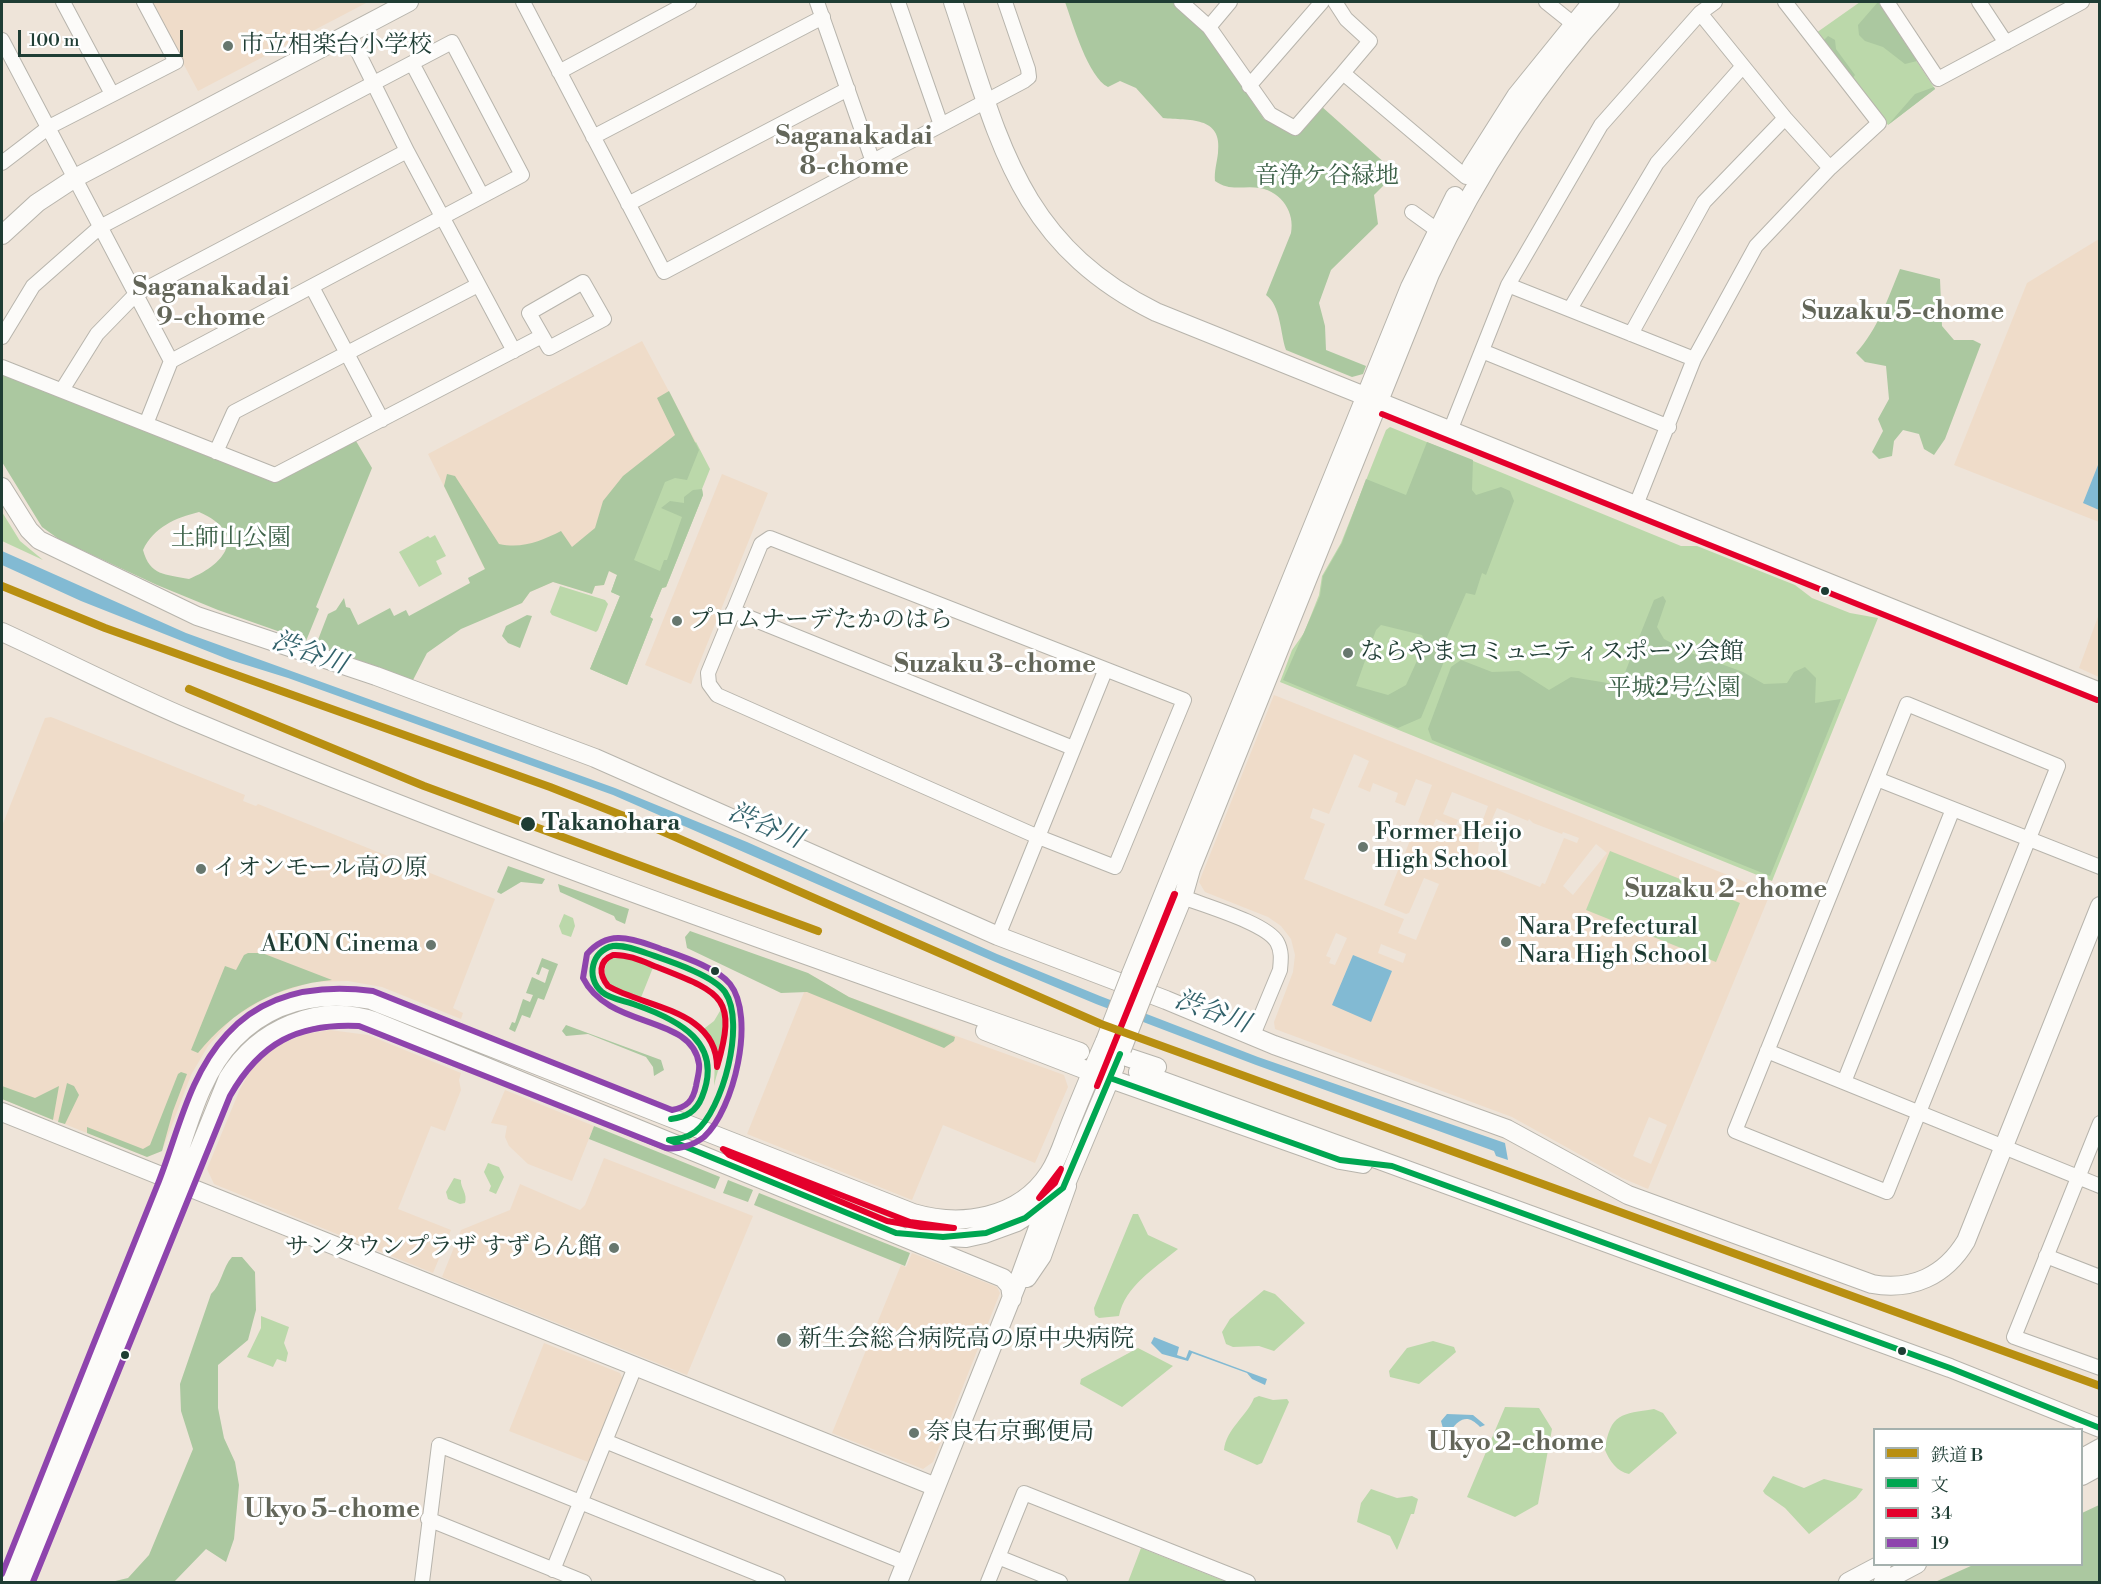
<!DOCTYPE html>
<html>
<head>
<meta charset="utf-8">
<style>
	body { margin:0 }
	#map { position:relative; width:2101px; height:1584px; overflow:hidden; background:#eee4d9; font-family:"Libre Bodoni","Noto Serif JP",serif }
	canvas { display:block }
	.frame { position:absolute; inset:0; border:3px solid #1f3d34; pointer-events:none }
	.legend { position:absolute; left:1873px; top:1428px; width:210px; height:138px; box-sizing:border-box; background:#fff; border:2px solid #a5b1ae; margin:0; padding:8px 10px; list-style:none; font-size:18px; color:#1f3d34 }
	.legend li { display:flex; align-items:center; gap:12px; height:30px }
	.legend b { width:30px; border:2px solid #a5b1ae }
	.scale { position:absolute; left:18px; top:30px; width:165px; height:27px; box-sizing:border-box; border:3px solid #1f3d34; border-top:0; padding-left:8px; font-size:18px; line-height:21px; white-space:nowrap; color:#1f3d34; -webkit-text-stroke:4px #fff; paint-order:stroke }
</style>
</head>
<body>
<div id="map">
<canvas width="2101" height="1584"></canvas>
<div class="frame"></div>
<ul class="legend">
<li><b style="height:8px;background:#b88f11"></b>鉄道 B</li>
<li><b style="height:8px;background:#00a651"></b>文</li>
<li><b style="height:8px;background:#e4002b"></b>34</li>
<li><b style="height:8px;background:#8e44ad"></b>19</li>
</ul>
<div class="scale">100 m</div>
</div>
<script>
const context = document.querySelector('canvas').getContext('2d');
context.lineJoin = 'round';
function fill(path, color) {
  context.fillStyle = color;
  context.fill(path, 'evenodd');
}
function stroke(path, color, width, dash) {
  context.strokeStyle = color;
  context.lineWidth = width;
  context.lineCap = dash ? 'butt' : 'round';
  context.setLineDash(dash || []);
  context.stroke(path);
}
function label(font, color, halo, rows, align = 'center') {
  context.font = font + ' "Libre Bodoni","Noto Serif JP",serif';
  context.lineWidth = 6;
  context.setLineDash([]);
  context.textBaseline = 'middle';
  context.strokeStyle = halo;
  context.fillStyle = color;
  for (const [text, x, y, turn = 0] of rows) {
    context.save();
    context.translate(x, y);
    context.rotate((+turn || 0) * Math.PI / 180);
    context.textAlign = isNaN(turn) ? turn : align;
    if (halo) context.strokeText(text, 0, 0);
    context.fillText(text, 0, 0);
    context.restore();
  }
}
const built = new Path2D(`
	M150,2H368L198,91Z
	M2099,239V522L1954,465L2027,283Z
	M642,341L696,442L617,575L608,571L604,585L595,586L592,594L553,582L530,592L522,603L505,610L428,454Z
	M722,474L768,493L691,684L645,665Z
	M2099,614L2100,677H2099L2079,668Z
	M1274,695L1768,891L1770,894L1648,1189L1622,1178L1512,1117L1275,1029L1274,1022L1293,972L1295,955L1291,939L1281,926L1268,917L1205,892L1199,882ZM1354,754L1369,761L1358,787L1370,792L1373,783L1398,793L1395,802L1405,806L1416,779L1432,785L1418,822L1432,828L1436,819L1480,837L1482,833L1485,835L1497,808L1528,821L1529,819L1533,823L1562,834L1563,832L1579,838L1577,843L1564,838L1545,884L1542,883L1540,887L1477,862L1479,842L1438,826L1434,835L1415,828L1384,905L1406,914L1409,913L1424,878L1439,884L1416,940L1398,933L1404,919L1304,879L1325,824L1310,818L1313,808L1329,814ZM1452,792L1488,806L1478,833L1456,825L1458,820L1443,814ZM1596,844L1607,853L1573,895L1563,886ZM1336,933L1347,938L1335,965L1329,963L1331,958L1326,956ZM1381,944L1406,954L1403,963L1378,953ZM1649,1117L1667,1125L1651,1164L1633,1156Z
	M51,717L245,795L243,801L256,806L258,804L495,899L453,1008L463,1013L461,1019L382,987L348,981L312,982L269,996L233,1018L208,1046L191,1075L162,1151L147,1157L2,1099V826L45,718Z
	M811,975L849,997L1064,1075L1068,1087L1035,1163L943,1125L912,1200L747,1134Z
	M330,1030L368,1035L461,1073L459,1080L461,1090L445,1131L431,1126L398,1209L451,1230L433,1273L214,1184L207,1169L240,1089L254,1064L265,1053L288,1041L305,1034Z
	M505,1090L594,1126L572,1181L528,1164L509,1146L505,1137L507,1126L491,1123Z
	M604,1158L753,1216L687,1375L442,1277L461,1230L510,1210L520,1184L580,1210L585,1205Z
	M912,1253L997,1287L1000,1293L933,1462L923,1469L832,1433L901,1265L906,1267Z
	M544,1343L620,1373L623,1380L588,1462L509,1431Z`);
const green = new Path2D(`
	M1860,2H1878L1935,89L1888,125L1816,33Z
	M1390,427L1681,546H1697L1795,585L1812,598L1850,613L1878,618L1772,881L1280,682L1292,650L1304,633L1319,595L1322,576L1341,543L1386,430Z
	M696,442L710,469L702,489L703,495L666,587L662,588L650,617L653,619L627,685L590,669L620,596L611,592L652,481Z
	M2,512L20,541L43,560L2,541Z
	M435,535L446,556L436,561L442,574L419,587L399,552L428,536L430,538Z
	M560,586L605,600L608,604L598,630L596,632L552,615L550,612Z
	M1610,851L1740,903L1716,962L1586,910Z
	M564,914L573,918L575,926L571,937L562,934L559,926Z
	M619,953L654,965L640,1000L607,985C602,971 605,959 619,953Z
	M723,1006C736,1022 718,1067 714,1086C715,1065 717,1047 701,1031L714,1021Z
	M488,1163L499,1167L504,1177L496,1194L489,1191L491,1186L484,1172Z
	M454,1178L461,1180C460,1187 468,1194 465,1203L460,1204L448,1199L446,1192Z
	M1133,1214H1138L1148,1235L1178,1249C1155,1268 1125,1286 1119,1316L1099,1318L1095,1315L1094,1308Z
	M1264,1290L1275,1294L1305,1323L1274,1351L1259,1346L1233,1347L1226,1344L1222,1332L1230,1319Z
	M261,1316L289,1327L284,1343L288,1353L286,1362L277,1359L273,1367L247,1357L261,1328Z
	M1433,1341L1454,1347L1456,1352L1419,1384L1390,1377L1389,1371L1407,1348Z
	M1138,1348L1173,1366L1122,1407L1080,1384L1081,1379Z
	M1259,1396L1273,1400L1287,1399L1289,1402L1262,1463L1257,1465L1224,1450C1226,1429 1247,1416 1254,1398Z
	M1505,1407L1539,1408L1552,1429L1538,1504L1515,1517L1467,1497Z
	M1654,1409L1663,1413L1677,1433L1629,1474C1617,1472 1609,1460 1605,1450C1610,1413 1622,1414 1654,1409Z
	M1773,1476L1804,1488L1824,1479L1863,1489L1856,1498L1809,1534L1785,1508L1765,1494L1763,1491Z
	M1371,1489L1397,1498L1412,1496L1418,1499L1414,1514H1411L1397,1550L1390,1536L1357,1522L1361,1503Z
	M1141,1548L1227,1582H1128Z`);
const forest = new Path2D(`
	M1065,2H1173L1203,29L1264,119L1296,135L1321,106L1396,173L1374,195L1378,224L1331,270L1319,303L1325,326L1326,350L1366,366L1363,374L1352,377L1286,350C1280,332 1281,306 1266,295L1291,233C1295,213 1282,192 1260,188C1244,185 1230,192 1215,181C1214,172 1217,162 1218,153C1223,115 1188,121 1163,118L1136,88L1120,81L1108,87C1088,77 1073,24 1065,2Z
	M1878,2L1917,61L1905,64L1883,47L1865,41L1859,35L1858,25Z
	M1828,36L1835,40L1836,49L1855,75L1852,79L1823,41Z
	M1934,87L1935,89L1888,125L1915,94Z
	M1900,269L1940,279L1942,326L1954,340H1973L1981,344L1945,439L1934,455L1924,449L1919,434L1903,430L1894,441L1892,456L1879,459L1872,452L1883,431L1878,419L1889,399L1886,366L1865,362L1856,353C1878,329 1888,298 1900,269Z
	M2,372L277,481L356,441L372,468L316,607L319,609L306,641L218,610L157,585L60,540L42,527L2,462ZM199,512C247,533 228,563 189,579C165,574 150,576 143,550C154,527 175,518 199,512Z
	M669,391L699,450L687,480L675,478L665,482L634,560L660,571L664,560H667L682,517L661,508L670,501L684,503V497L693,490L702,489L703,495L666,587L662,588L650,617L653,619L627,685L590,669L620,596L611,592L617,575L609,571L604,585L595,586L592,594L553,582L530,592L522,603L461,629L427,653L413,680L316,645L328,614L336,610L344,598L346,607L350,608L358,625L390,608L394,616L406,610L409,616L470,583L468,578L485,569L444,486L447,474L455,476L499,544C523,549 541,541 561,531L572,547L595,528L603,501L623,476L675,435L657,398Z
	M1427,442L1473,460L1472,490L1476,495L1501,487L1510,491L1514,501L1486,575L1482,573L1475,595L1466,593L1447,637L1445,659L1421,718L1398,728L1283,680L1320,596L1323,576L1342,543L1366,479L1406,495ZM1381,625L1422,635L1425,643L1406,685L1388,695L1356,686L1376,630Z
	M1663,596L1666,601L1657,627L1664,639L1691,653L1743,672L1764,684L1787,683L1794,672L1805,667L1816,678L1815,703L1841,699L1770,876L1432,740L1428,729L1451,667L1461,660L1492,672L1519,671L1549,690L1571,677L1620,685L1654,600Z
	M527,615L532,616L520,648L508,643L502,636L506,626Z
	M508,866L545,879L542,884L521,882L501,894L497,892Z
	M558,884L629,909L625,924L616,920L614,916L560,892Z
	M690,931L808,973L849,997L955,1037L954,1041L944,1048L807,992L781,993L687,948L685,937Z
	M248,953H262L332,980C277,985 233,1010 198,1053L191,1050L225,966L236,970L244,955Z
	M542,958L558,964L544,1000L538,998L530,1018L522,1015L515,1032L509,1029L512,1022L515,1023L523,999L530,1002L533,995L526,993L532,977L545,983L549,970L542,967L539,975L536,974Z
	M566,1025L661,1060L664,1070L654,1076L653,1067L646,1057L588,1034L566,1036L562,1031Z
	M181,1072L187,1074L173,1111L162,1151L147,1157L87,1133V1127L143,1149L150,1145L178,1074Z
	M67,1083L74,1086L79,1095L65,1124L58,1122Z
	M2,1086L35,1098L59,1086L53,1120L2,1099Z
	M594,1126L720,1177L715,1189L589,1139Z
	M728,1180L753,1190L748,1202L723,1193Z
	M759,1193L910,1253L905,1266L754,1205Z
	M232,1257H242L255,1272L256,1310L248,1340L218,1365V1408L224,1438L235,1462L239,1485L234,1539L226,1562L206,1549L174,1582H111L128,1578L149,1555L193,1449L181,1411L180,1384L211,1294C222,1284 222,1268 232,1257Z
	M2099,1505V1582H1935L1973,1565L2082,1564V1513Z`);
const water = new Path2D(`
	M2098,465L2100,466L2099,510L2083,503Z
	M2,551L186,633L615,788L747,842L997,954L1100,996L1258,1057L1505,1143L1508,1160L1496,1156L1494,1151L1256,1065L1096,1004L993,961L613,795L288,678L230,660L81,601L2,565Z
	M1353,955L1392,971L1371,1022L1332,1005Z
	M1154,1337L1179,1347L1177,1355L1186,1358L1189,1350L1267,1379L1265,1385L1252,1379L1247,1373L1192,1353L1188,1361L1162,1354L1151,1343Z
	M1447,1414L1473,1415L1485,1425L1480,1427C1468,1414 1460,1418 1451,1430L1444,1432L1441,1421Z`);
const street = new Path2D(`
	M63,2L112,94
	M523,2L664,272L1024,81L1029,77L1028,69L1005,2
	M817,2L873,162
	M898,2L941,125
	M1181,2L1209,27L1270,114L1295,128L1343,73
	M1335,2L1346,19L1370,41L1343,73L1466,177
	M1546,2L1581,30
	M1887,2L1938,79L2082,2
	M1979,2L2006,43
	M1700,13L1785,118L1830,168
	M1209,27L1230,2
	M349,34L407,151L514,351
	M2,40L171,361
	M412,63L482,196
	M559,72L689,2
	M1249,86L1322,2
	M593,137L823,17
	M2,163L49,127L176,62L144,2
	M628,204L848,89
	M1412,212L1437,230
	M583,282L604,319L549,348L529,313Z
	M1508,285L1694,359
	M312,287L382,420
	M1570,309L1657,163L1743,66
	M1631,334L1704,202L1785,118
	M2,337L33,286L100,227L452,42L522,175L171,361L146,424
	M1482,351L1669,427
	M2,367L275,475L542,336
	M62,390L97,334L136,294L407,151
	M1450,431L1508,285L1601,125L1700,13L1715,2
	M216,452L234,412L478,285
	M1636,505L1694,359L1756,246L1830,168L1879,123L1785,2
	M770,538L1184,700L1115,867L1036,836L717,695L709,684L708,673L761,544Z
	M733,611L1073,748
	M1907,704L2058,766L1887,1192L1735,1131Z
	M1877,779L2100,867
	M1183,897C1205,906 1266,923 1277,942C1282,951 1281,960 1280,970L1253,1035
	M998,936L1105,671
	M1767,1051L2100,1186
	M1844,1082L1953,809
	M2100,1123L2014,1337L2100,1368
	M2046,1256L2100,1277
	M605,1441L906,1563
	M428,1519L584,1582
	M998,1557L1060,1582
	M553,1570L635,1367
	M422,1582L439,1445L778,1582
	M988,1582L1024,1493L1248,1582`);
const secondary = new Path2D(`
	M953,2C999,138 1016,242 1156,312L2100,692
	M1471,167L1516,96L1592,2
	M2,235L37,203L75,178L409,2
	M2,487L29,530L39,540L197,616L376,676L595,758L998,936L1166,1000L1274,1045L1507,1129L1628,1195L1872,1284C1912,1291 1945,1276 1966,1241L2100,906
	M2,632C65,661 127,693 191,720C483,843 782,947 1080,1052
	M1131,974L1410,287L1455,196
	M1149,980L1183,897L1191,869L1430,274C1477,174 1535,84 1610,2
	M985,1031L1091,1072L1340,1160L1363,1164
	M1103,1049L1157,1067
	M1138,1072L1950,1368L2100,1428
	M2,1112L936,1487
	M912,1235L966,1238L984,1234L1017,1222L1047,1203L1066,1184L1115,1067
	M1027,1278L1042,1256L1067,1186
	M2082,1458L2100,1448
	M2082,1476L2100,1466
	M8,1582C61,1450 113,1318 167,1186C186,1138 196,1078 234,1039C272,1000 320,991 371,1000L913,1213C961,1227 1019,1219 1049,1173C1059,1158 1064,1139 1071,1122C1082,1095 1093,1068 1105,1041
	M23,1582L228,1078C258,1029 318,1002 374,1021L1003,1278L1010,1286L1012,1299
	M898,1582L1021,1274L1047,1203L1052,1170
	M1848,1582L1882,1564
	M1883,1582L1917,1564`);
const secondaryBridge = new Path2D(`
	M1105,1041L1131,974
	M1122,1049L1149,980`);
const bus1 = new Path2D(`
	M1110,1078L1340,1160L1392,1166L1950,1368L2100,1428
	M669,1140C678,1139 687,1138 695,1132C723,1110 746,1023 725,992C713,975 669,961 649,954C638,950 625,945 613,946C592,950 585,978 602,992C610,999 626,1001 636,1005C679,1020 724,1043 702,1097C696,1112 686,1117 671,1119
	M669,1140L896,1233L943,1237L986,1233L1025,1218L1063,1188L1120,1054`);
const bus2 = new Path2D(`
	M1382,414L2097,700
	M1174,894L1097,1086L1175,894Z
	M613,955C630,954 648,964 662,969C723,993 737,999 717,1067C717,1010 646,1008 608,986C599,975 598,961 613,955Z
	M723,1149L910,1222L954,1228L921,1227L887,1221L729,1155Z
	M1061,1169L1055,1183L1039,1198Z`);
const bus3 = new Path2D(`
	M2,1574C53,1445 105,1315 157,1186C178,1134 188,1076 227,1034C265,992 319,984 373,991L672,1110C687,1107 693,1101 696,1086C697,1079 700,1071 699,1064C692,1014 609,1030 583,978L587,954C607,931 628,937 653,946C674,954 716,966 730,984C756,1017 734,1110 704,1137C694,1145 678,1150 666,1148L359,1026C298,1023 260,1043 230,1096L33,1582`);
const rail1 = new Path2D(`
	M2,586L105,628L550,787L657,829L1101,1024L2100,1386
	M189,689L424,786L818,931`);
const markers = [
	[228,46,6,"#67776e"],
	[1825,591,5,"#1f3d34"],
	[677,621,6,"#67776e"],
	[1348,653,6,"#67776e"],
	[528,824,8,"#1f3d34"],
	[1363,847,6,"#67776e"],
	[201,869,6,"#67776e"],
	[1506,942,6,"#67776e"],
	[431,945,6,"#67776e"],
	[715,971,5,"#1f3d34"],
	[614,1248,6,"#67776e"],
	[784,1340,8,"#67776e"],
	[1902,1351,5,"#1f3d34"],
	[125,1355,5,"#1f3d34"],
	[914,1433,6,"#67776e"]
];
const poiNames = [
	["市立相楽台小学校",240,46],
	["プロムナーデたかのはら",689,621],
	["ならやまコミュニティスポーツ会館",1360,653],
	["Former Heijo",1375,833],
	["High School",1375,861],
	["イオンモール高の原",213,869],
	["Nara Prefectural",1518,928],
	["Nara High School",1518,956],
	["AEON Cinema",419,945,"right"],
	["サンタウンプラザ すずらん館",602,1248,"right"],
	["新生会総合病院高の原中央病院",798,1340],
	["奈良右京郵便局",926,1433]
];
const parkNames = [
	["音浄ケ谷緑地",1327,177],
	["土師山公園",231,539],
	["平城2号公園",1674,689]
];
const stopNames = [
	["Takanohara",542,824]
];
const neighbourhoodNames = [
	["Saganakadai",854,138],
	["8-chome",854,168],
	["Saganakadai",211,289],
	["9-chome",211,319],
	["Suzaku 5-chome",1903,313],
	["Suzaku 3-chome",995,666],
	["Suzaku 2-chome",1726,891],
	["Ukyo 2-chome",1516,1444],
	["Ukyo 5-chome",332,1511]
];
const waterNames = [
	["渋谷川",309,654,20],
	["渋谷川",765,827,23],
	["渋谷川",1212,1013,20]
];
fill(built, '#efdcc9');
fill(green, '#bbd8aa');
fill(forest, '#abc8a0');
fill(water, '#82bad3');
stroke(street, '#b7b4ac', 16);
stroke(secondary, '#b7b4ac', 20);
stroke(street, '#fcfbf9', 14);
stroke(secondary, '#fcfbf9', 18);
stroke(secondaryBridge, '#b7b4ac', 20, []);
stroke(secondaryBridge, '#fcfbf9', 18);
stroke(bus1, '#00a651', 6);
stroke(bus2, '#e4002b', 6);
stroke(bus3, '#8e44ad', 6);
stroke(rail1, '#b88f11', 8);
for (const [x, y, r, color] of markers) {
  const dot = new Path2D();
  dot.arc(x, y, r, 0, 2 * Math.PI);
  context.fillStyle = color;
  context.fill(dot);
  stroke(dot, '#fff', 2);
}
label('24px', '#1f3d34', '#fff', poiNames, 'left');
label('24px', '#3c6148', '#fff', parkNames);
label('bold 24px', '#1f3d34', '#fff', stopNames, 'left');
label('bold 26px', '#636659', '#fff', neighbourhoodNames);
label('italic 26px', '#32626b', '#fff', waterNames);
</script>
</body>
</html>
